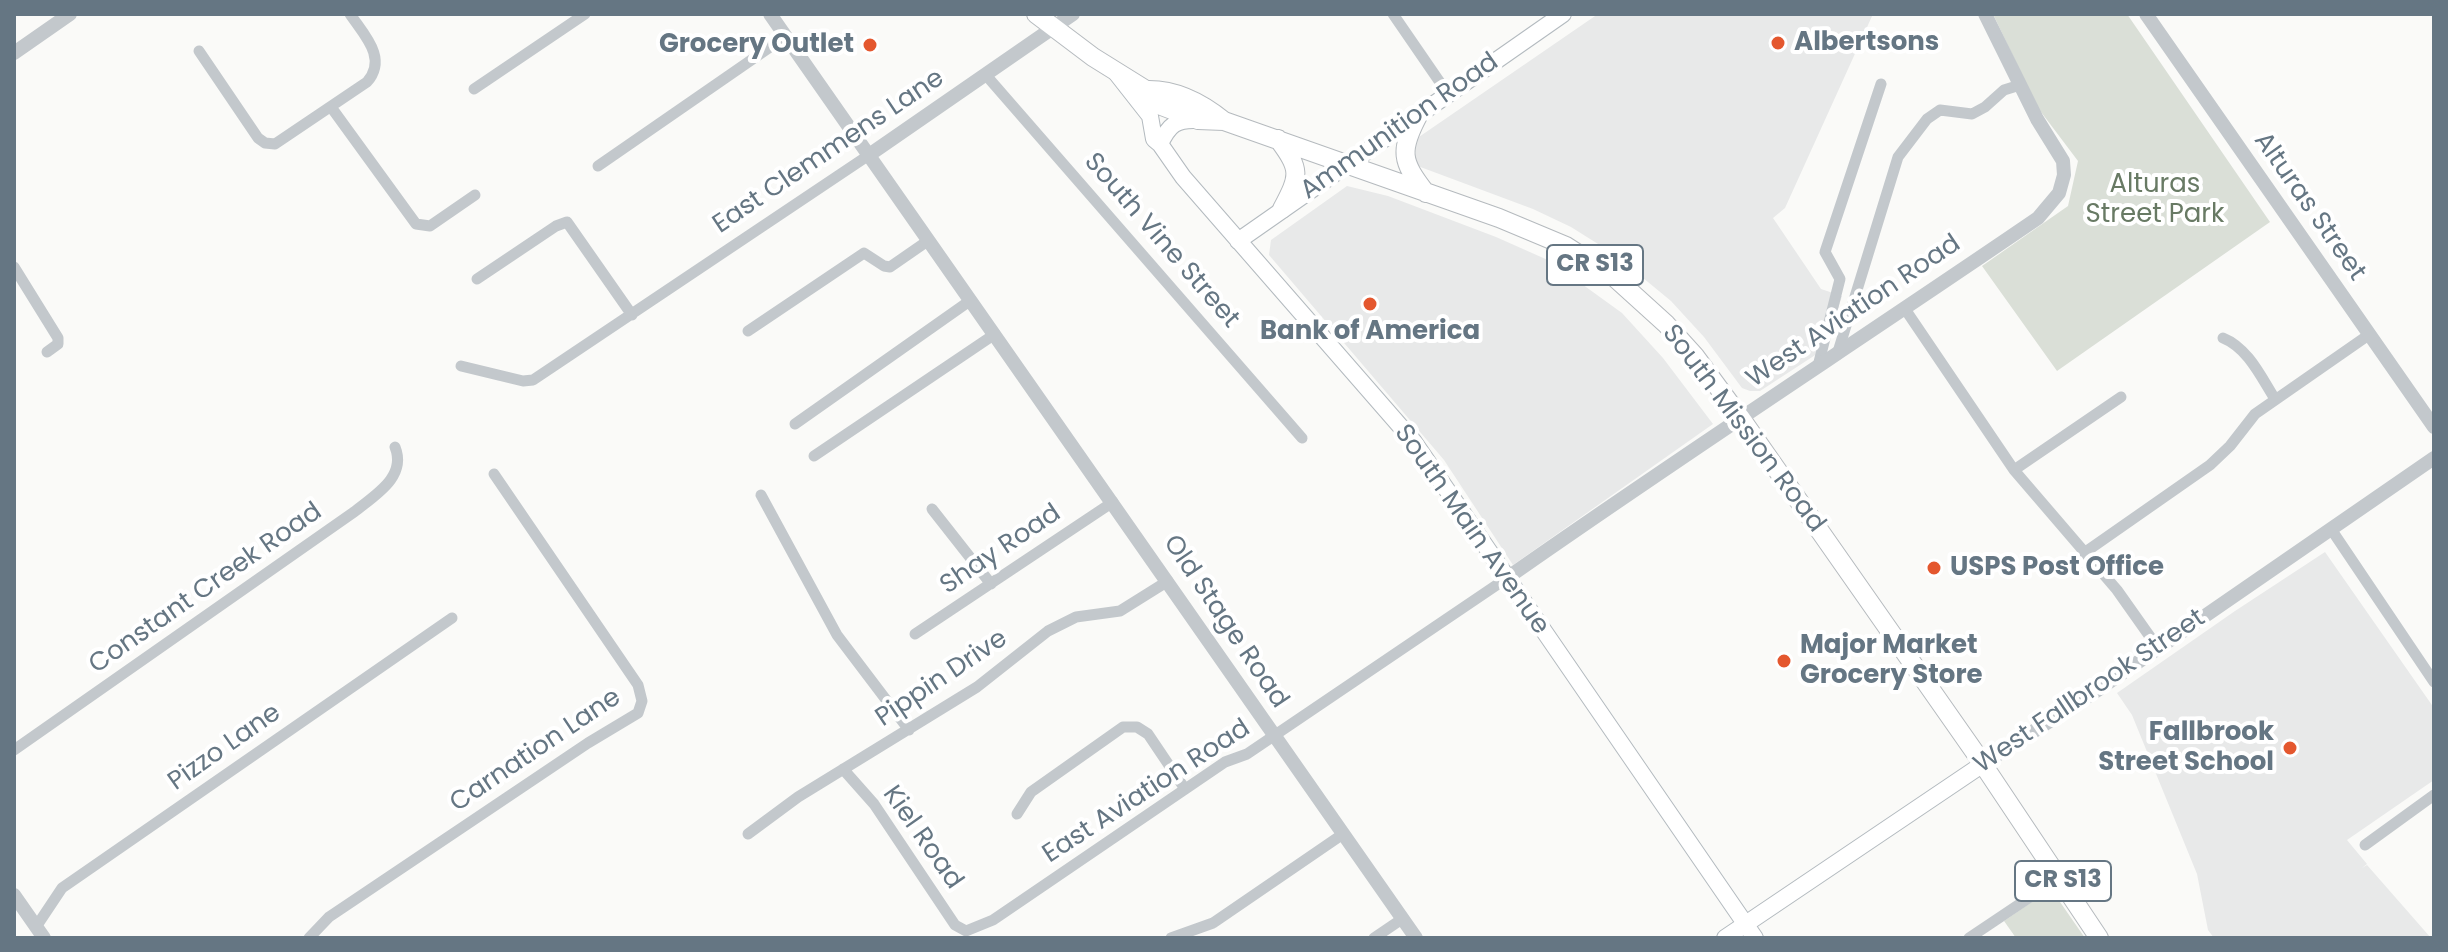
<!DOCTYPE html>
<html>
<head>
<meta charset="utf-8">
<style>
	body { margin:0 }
	#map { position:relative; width:2448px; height:952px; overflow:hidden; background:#fafaf8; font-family:Poppins,sans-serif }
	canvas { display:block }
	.frame { position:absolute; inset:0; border:16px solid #657683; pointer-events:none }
</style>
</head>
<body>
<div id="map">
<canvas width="2448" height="952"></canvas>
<div class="frame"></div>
</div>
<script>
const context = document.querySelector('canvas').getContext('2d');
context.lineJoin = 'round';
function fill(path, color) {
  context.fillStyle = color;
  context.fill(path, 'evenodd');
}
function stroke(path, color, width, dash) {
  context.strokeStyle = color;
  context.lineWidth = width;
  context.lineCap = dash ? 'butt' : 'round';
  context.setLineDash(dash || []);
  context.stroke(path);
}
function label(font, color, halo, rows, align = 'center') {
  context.font = font + ' Poppins,sans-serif';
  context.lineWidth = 8;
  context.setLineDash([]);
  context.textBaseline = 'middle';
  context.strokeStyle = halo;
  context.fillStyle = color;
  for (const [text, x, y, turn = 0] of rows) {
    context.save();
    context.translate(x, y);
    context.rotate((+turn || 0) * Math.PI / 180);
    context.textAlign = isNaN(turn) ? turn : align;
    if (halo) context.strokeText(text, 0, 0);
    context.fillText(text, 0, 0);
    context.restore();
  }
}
const built = new Path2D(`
	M1598,14H1873L1785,208L1773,218L1821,289L1842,296L1826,348L1760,391H1750L1742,388L1704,337L1671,301L1614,254L1571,227L1533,209L1415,165L1413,158L1416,139Z
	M1347,186L1388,196L1496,237L1550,261L1622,313L1663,358L1713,424L1513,565L1444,460L1269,255L1271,240Z
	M2325,552L2434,708V780L2347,840L2367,864L2362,868L2367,865L2431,938H2214L2208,930L2197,874L2132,715L2117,693L2235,611Z`);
const green = new Path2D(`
	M1993,14H2127L2270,222L2057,371L1982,266L2068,206L2078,161L2038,108Z
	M2051,889L2085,938H2016L2004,921Z`);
const minor = new Path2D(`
	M1393,14L1448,94
	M199,51L258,138L265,143L275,144L367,82C388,58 364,35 350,14
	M985,74L1302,438
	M474,89L585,14
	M331,107L416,224L430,226L475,195
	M598,166L786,36
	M14,267L58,338V344L47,352
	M477,279L556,226L567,222L632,315
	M1905,309L2014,470L2117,590L2158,648
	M748,331L864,253L884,266L890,267L929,240
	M2223,338C2248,348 2261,377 2275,399
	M1837,355L1898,157L1927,119L1940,110L1972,114L1985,107L2004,90L2020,85
	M461,366L523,381L533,380L869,155
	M1818,366L1840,279L1825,252L1881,84
	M795,424L971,300
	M814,456L995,334
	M2014,470L2121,397
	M761,495L837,635L909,730
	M932,509L991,584
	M2331,529L2434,682
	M2084,553L2210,465L2230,446L2255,414L2370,334
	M915,634L1113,502
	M14,750L354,512C375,495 407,477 395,447
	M843,769L874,804L955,925L966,931L993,920L1225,762L1247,754L1507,578
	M1017,814L1031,792L1123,727H1137L1148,734L1185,789
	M748,834L798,797L977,687L1048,631L1076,617L1120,611L1168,581
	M2365,845L2434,795
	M36,927L62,888L452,618
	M309,938L329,917L588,743L638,713L642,701L638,685L494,474
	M1171,938L1213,923L1343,834
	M1374,938L1402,919
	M1969,938L2060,877`);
const tertiary = new Path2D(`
	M770,14L1416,938
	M2146,14L2434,427
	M14,53L70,14
	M869,155L1073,14
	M1507,578C1682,455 1861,339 2038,218L2059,193L2064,175L2063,161L2037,119L1985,14
	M1983,764L2099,689L2434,458
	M14,895L44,938`);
const secondary = new Path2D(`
	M1117,74L1150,116L1154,139L1160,144L1183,177L1414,442L1755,938
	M1160,144C1169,125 1176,119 1197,120
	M1238,241L1563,14
	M1725,938L1983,764`);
const primary = new Path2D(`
	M1036,14L1093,57L1146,90L1159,105L1198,120L1224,121L1499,218L1566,246L1613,276L1666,324L1695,356L1740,417L1976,754L2099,938
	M1146,90C1175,89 1202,103 1224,121
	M1419,114C1399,151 1401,161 1426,193
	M1278,139C1301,170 1300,175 1282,209`);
const markers = [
	[1778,43,8,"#e4572e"],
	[870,45,8,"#e4572e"],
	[1370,304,8,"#e4572e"],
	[1934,568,8,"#e4572e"],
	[1784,661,8,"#e4572e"],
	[2290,748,8,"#e4572e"]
];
const shields = [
	[1595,265,96],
	[2063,881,96]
];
const shieldNames = [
	["CR S13",1595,265],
	["CR S13",2063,881]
];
const poiNames = [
	["Albertsons",1794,43],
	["Grocery Outlet",854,45,"right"],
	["Bank of America",1370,332,"center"],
	["USPS Post Office",1950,568],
	["Major Market",1800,646],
	["Grocery Store",1800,676],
	["Fallbrook",2274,733,"right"],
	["Street School",2274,763,"right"]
];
const streetNames = [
	["Ammunition Road",1400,127,-35],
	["East Clemmens Lane",829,152,-34],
	["Alturas Street",2309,207,55],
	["South Vine Street",1161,241,49],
	["West Aviation Road",1854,312,-34],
	["South Mission Road",1743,429,53],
	["South Main Avenue",1471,530,55],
	["Shay Road",1001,550,-34],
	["Constant Creek Road",206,589,-35],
	["Old Stage Road",1225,622,56],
	["Pippin Drive",942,679,-34],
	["West Fallbrook Street",2090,692,-34],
	["Pizzo Lane",225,748,-35],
	["Carnation Lane",536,751,-34],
	["East Aviation Road",1147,792,-33],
	["Kiel Road",922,838,55]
];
const parkNames = [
	["Alturas",2155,185],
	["Street Park",2155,215]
];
fill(built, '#e8e9e9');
fill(green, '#dadfd7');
stroke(secondary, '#b3babf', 18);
stroke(primary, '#b5babe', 20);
stroke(minor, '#c3c8cc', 11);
stroke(tertiary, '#c3c8cc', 14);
stroke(secondary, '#fff', 16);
stroke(primary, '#fff', 18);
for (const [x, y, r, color] of markers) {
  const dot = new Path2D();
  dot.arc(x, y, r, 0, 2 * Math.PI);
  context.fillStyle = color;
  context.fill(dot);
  stroke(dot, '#fff', 3);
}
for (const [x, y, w] of shields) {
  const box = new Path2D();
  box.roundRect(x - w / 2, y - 20, w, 40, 6);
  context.fillStyle = '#fff';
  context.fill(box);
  stroke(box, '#657683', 2);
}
label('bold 24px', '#657683', null, shieldNames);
label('bold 26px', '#657683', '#fff', poiNames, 'left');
label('26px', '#657683', '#fff', streetNames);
label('26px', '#687a64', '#fff', parkNames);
</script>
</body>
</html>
